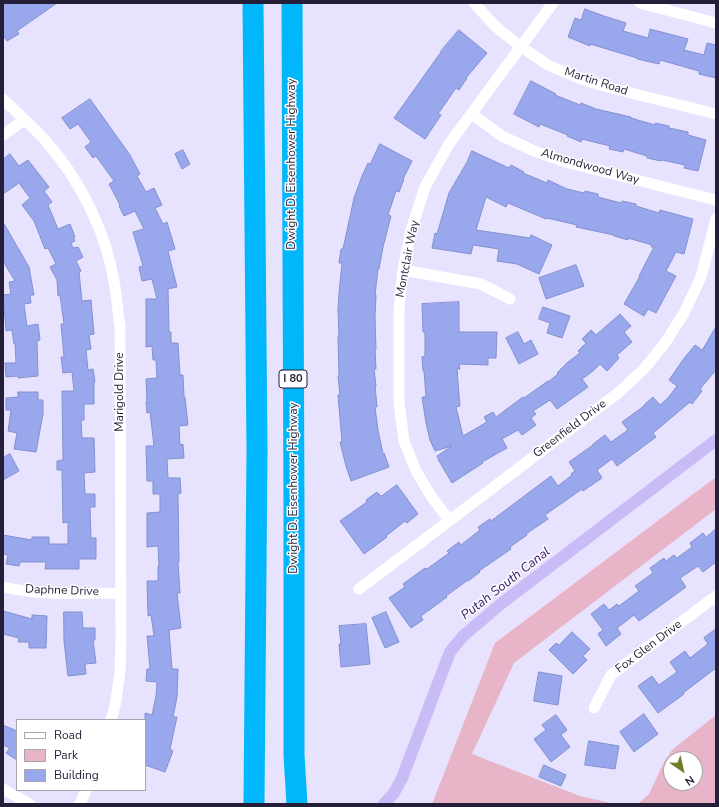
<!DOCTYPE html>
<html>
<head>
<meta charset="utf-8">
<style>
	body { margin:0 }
	#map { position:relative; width:719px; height:807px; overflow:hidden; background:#e7e2fe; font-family:"Nunito Sans",sans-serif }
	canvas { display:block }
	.frame { position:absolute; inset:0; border:4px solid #251e38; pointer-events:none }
	.legend { position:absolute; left:16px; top:719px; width:130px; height:72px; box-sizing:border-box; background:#fff; border:1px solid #a8a5af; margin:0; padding:5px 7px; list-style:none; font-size:12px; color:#251e38 }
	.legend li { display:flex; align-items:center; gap:8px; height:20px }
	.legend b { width:20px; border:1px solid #a8a5af }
	.north { position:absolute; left:663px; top:751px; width:40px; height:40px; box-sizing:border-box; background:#fff; border:1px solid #a8a5af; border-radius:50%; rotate:146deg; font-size:11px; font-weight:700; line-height:16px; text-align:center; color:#251e38 }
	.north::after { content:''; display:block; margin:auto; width:14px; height:18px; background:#737c27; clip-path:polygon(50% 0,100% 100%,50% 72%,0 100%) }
</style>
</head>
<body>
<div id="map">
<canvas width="719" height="807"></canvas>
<div class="frame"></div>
<ul class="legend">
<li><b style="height:5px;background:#fff"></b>Road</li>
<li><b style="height:11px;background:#e8b5c8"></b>Park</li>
<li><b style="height:11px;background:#99a7ed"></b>Building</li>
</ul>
<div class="north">N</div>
</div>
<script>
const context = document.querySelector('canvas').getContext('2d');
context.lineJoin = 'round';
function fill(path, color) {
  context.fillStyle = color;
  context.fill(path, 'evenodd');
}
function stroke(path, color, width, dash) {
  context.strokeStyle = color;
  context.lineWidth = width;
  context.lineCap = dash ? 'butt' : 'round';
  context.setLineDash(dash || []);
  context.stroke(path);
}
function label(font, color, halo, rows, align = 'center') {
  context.font = font + ' "Nunito Sans",sans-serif';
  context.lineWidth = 3;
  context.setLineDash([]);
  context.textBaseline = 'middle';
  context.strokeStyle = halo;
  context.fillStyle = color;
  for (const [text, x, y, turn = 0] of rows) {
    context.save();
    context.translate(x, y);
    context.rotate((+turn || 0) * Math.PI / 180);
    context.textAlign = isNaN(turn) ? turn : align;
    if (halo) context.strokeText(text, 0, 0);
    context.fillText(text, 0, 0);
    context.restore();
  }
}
const green = new Path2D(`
	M716,477V509L514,663L472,754L580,796L615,804H432L495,643Z
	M716,715V804H638L649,794L664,762L672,750ZM671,759H695V783H671Z`);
const canal = new Path2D(`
	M384,804L394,793L402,778L450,652L463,636L502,603L716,440`);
const building = new Path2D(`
	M3,3H57L17,31L19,34L7,41L3,35Z
	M585,9L604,16L626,23L623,31L648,38L650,29L688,39L684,50L704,55L707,43L716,45V78L699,74V71L660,60L659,64L637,59V58L590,44V46L568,37L575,18L581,20Z
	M459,30L487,53L466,78H467L459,90L456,88L438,114L441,115L425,139L394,118L441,52V51Z
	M531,81L556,94L555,95L580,105L581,103L596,109L631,117V118L655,125V123L669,126V128L688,132V135L706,140L698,171L684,168L685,165L662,160L661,161L647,158V156L624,149L623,152L609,149L610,146L582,139L581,142L567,136L568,135L540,124L539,127L514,114Z
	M90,99L130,155L140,174L137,176L146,192L154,188L162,205L155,208L163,224L167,222L175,249L168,251L177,287L168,289L169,332H171V343H178L180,375H183L184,397H185L188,425L179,426L180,445L183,444L184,458L167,459L168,478H180L181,493L178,494L179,562H178L180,593H177L181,628L169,630L172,669H178L177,697L173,717H177L170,749L173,751L165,772L145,765V713L152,715L156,696L157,682L146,681L147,669H150L147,636H154L151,615L148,616L147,581H158V566H159L158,546L147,547V513L160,512V494H153V481H147L146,446H154L150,412L147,413L146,402L147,401L146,379L157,378L156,360H153L152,346L146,347V299H157L152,279L142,281L139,267L143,266L133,232L144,229L135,211L124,216L119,206L120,205L109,184L114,181L96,156L93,158L85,147L91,142L78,124L70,129L62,118Z
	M380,144L412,161L403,179H404L399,192L396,191L388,215L391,216L383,247L379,269H378L375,295H376L375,317L376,349H375L376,369H374L376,386H375L377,407H375L378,430L383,454L384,453L389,467L351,481L346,466L340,442H342L338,395H340L338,376H339L338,336H339L338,310L339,293L342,263H339L341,249H343L354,198L362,176L368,163L370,164Z
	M183,150L190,164L182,169L175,154Z
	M472,151L509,168L511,165L524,172L523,173L547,183L548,180L567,189L584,193L585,191L598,194V197L621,203L622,201L636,204V206L659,213L660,210L693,219L684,254L676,252L666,271L676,276L656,313L648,309L644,316L624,304L640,276H639L654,247H651L652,245L628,238V240L614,236V235L576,227L577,225L547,218L546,219L508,203L506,207L486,197L476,230L530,238L531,235L552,245L539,274L517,264L497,261L499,249L473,245L471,254L432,248L435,233L437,234L449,193L467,162Z
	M10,154L19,166L28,160L49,187L44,191L52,202L48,205L58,229L70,224L75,237H73L75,241L71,243L73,248L78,247L83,257L76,261L81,271L79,272L82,301L91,300L94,334L89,335L91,349L86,350L88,370L93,369L95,382H94V404H84V420H81L82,438H94L95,472L84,473L85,494H95V507H90L91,538H96V559H79V569H45L46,562H20L19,566L6,564L8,555L3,554V535L32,540V537H49V544H68V522L63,523L62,470H57V461L63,460L62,391H74L72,372L63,373L61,357H64L61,324H64L60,295L58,296L57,280L50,267L56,264L48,248L45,249L34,221L22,205L30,198L19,183L3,194V160Z
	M3,222L29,267L34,295H30L31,303L24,304L27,326L38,324L40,340L37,341L38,376L18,378V376L6,377L5,363H16L15,343L14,344L12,330L6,331L5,318L3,303V295L11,294L9,282L15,281L3,261Z
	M576,265L584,286L546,299L539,278Z
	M459,302V332H497L496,358H488V365L459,364L460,369H457L459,395L460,406L456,407L463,436L487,422L484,417L493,412L496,417L523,397L524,398L548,381L547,383L558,374L557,373L568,362L580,353L578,351L586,343L582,339L591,330L596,335L620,314L631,326L624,332L632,342L617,355L619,358L607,371L600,364L593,371L582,379L588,387L557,409L550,400L533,411L536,414L531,418L536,425L522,435L518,430L502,439L507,448L482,462L483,463L452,483L439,461L437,456L452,446L435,451L430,440L426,423L422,397H426L424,371H423L422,357L425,356V332H423L422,304Z
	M543,307L570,316L562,338L547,333L550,323L539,319Z
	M716,327V370L700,389L702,391L692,404L690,402L653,433L656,437L617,466L612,459L597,470L602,478L583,491L582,489L545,515L548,519L526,534L527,535L510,547L511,549L479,571L480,572L468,581V580L446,596L447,597L421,616L423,620L411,628L389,598L405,587L403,584L425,568L427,569L449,553L447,551L459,542L461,545L480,530L478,527L490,519L491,521L551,476L558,486L572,475L571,474L575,471L569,462L593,445V444L605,435L611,442L628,430L622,422L644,406V405L653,397L660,405L668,398L677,386L669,380L685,357L695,345L702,350Z
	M518,332L524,344L531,340L538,354L519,364L506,338Z
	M18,392H38V400H43V414L36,452L14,449L17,433L8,431L11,410H6V398L18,397Z
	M10,454L19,471L3,480V458Z
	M397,485L418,514L407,523L405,521L386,536L387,537L364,554L340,521L367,502L366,500L377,492L381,496Z
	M716,529V562L703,572L698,566L680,578L686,587L639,621L634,615L617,628L621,634L606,646L598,634L603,630L591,614L604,604L609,610L617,604L619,606L639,591L635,586L653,573L650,568L664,558L666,561L674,555L677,558L692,547L690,543L703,533L706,537Z
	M3,611L32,619V615L47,616L46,648H29V642H18L19,638L3,634Z
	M64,612H82L83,628H95V640H93L96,663L85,664L86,674L68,676L64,641Z
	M386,612L399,642L385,648L372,618Z
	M366,624L370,664L341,667L339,644H341L339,626Z
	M716,629V668L683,693L684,694L658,713L638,686L652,676L659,685L677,672L670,662L685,651L690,658L708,644L704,638Z
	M572,632L590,649L583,656L587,660L573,674L549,650L556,643L559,645Z
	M539,672L562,676L558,705L534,701Z
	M644,714L658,734L634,752L620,732Z
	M556,715L567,730L561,735L570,747L551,762L534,739L546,730L542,725Z
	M3,725L17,731V760L6,753L10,748L3,745Z
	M589,741L619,746L615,769L585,765Z
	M544,765L566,775L561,786L539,777Z`);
const street = new Path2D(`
	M474,3L496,27L520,46L548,65L581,79L607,87L716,114
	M640,3L716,23
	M3,99C17,113 32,126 45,140C81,181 107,233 115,287C117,300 118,313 120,327L121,637L120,672L115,706L111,720
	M472,114L502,136L534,151L569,163L716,200
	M3,135L24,120
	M403,270L481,284L510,299
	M449,520L431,496L416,471L404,441L399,403V309L403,270L411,230L425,187L449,144L553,3
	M3,587C41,596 82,593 121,593
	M359,589L618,393L644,369L665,343L684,313L701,277L716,219
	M594,708L611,675L716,596
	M3,789L30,804
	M80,804L86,790`);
const highway = new Path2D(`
	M253,3L257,451L254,804
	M292,3L294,511V755L297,804`);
const shields = [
	[293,379,28]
];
const shieldNames = [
	["I 80",293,379]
];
const streetNames = [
	["Martin Road",596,82,18],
	["Dwight D. Eisenhower Highway",292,164,-90],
	["Almondwood Way",590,167,16],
	["Montclair Way",408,259,-79],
	["Marigold Drive",120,392,-90],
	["Greenfield Drive",570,429,-37],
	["Dwight D. Eisenhower Highway",294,488,-90],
	["Daphne Drive",62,591,2],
	["Fox Glen Drive",649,647,-37]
];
const waterNames = [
	["Putah South Canal",506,584,-38]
];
fill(green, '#e8b5c8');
stroke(canal, '#c9bcf6', 12);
fill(building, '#99a7ed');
stroke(building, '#8390d0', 1);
stroke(street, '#fff', 11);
stroke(highway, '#00b7fc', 21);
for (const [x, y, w] of shields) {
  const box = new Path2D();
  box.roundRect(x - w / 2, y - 9, w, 18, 3);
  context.fillStyle = '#fff';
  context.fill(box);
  stroke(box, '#251e38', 1);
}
label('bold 11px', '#251e38', null, shieldNames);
label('12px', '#251e38', '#fff', streetNames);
label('italic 13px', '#351566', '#fff', waterNames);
</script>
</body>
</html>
